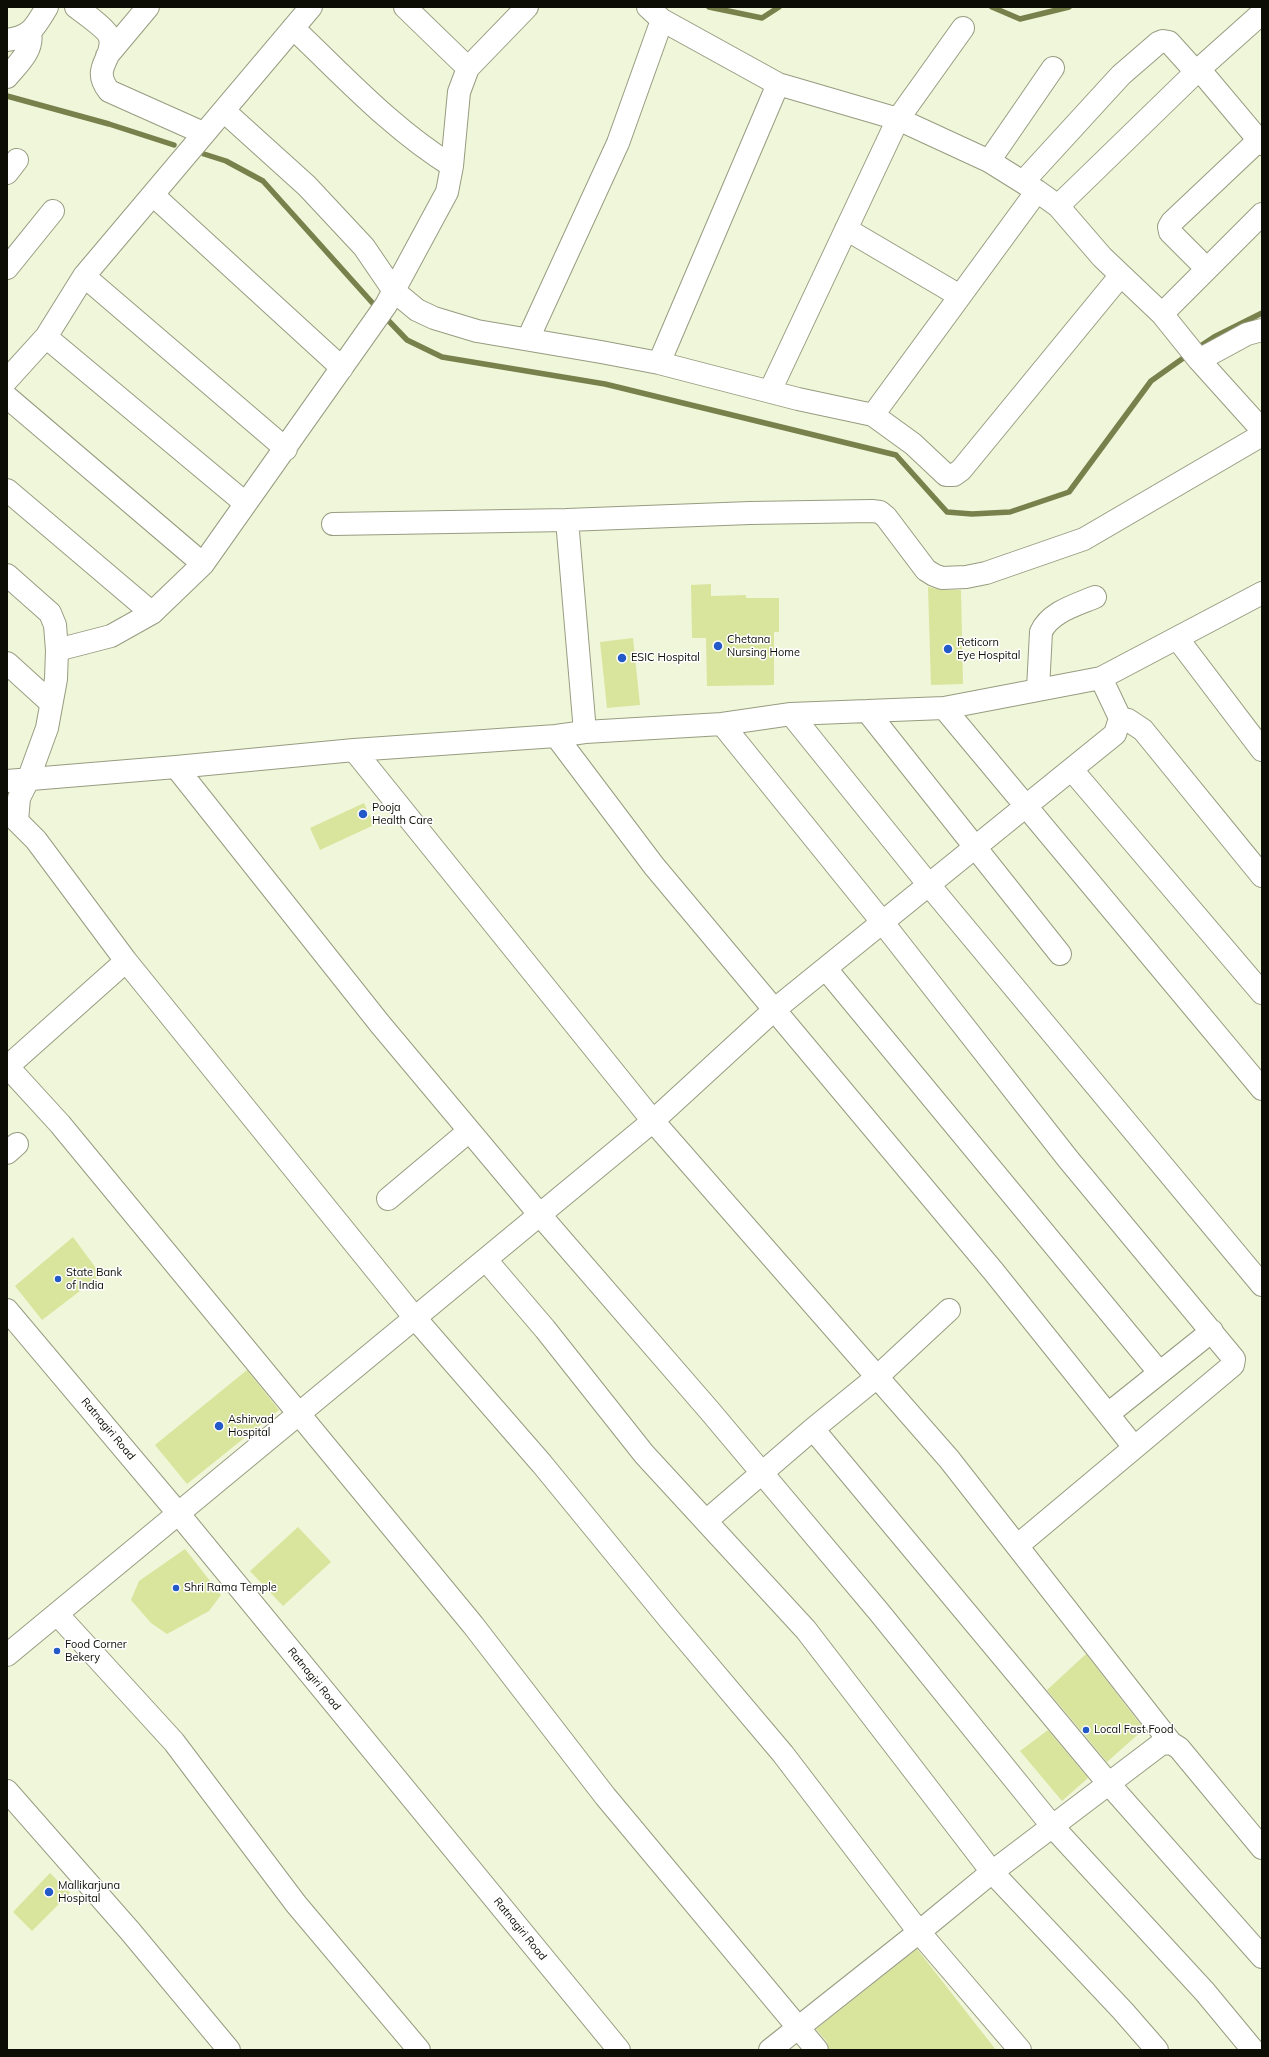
<!DOCTYPE html>
<html>
<head>
<meta charset="utf-8">
<style>
	body { margin:0 }
	#map { position:relative; width:1269px; height:2057px; overflow:hidden; background:#f0f6d9; font-family:Mulish,sans-serif }
	canvas { display:block }
	.frame { position:absolute; inset:0; border:8px solid #0c0d05; pointer-events:none }
</style>
</head>
<body>
<div id="map">
<canvas width="1269" height="2057"></canvas>
<div class="frame"></div>
</div>
<script>
const context = document.querySelector('canvas').getContext('2d');
context.lineJoin = 'round';
function stroke(path, color, width, dash) {
  context.strokeStyle = color;
  context.lineWidth = width;
  context.lineCap = dash ? 'butt' : 'round';
  context.setLineDash(dash || []);
  context.stroke(path);
}
function fill(path, color) {
  context.fillStyle = color;
  context.fill(path, 'evenodd');
}
function label(font, color, halo, rows, align = 'center') {
  context.font = font + ' Mulish,sans-serif';
  context.lineWidth = 3;
  context.setLineDash([]);
  context.textBaseline = 'middle';
  context.strokeStyle = halo;
  context.fillStyle = color;
  for (const [text, x, y, turn = 0] of rows) {
    context.save();
    context.translate(x, y);
    context.rotate((+turn || 0) * Math.PI / 180);
    context.textAlign = isNaN(turn) ? turn : align;
    if (halo) context.strokeText(text, 0, 0);
    context.fillText(text, 0, 0);
    context.restore();
  }
}
const stream = new Path2D(`
	M709,7L762,18L779,7
	M992,7L1020,19L1069,7
	M7,96L109,124L174,145
	M204,154L226,161L263,181L377,308
	M384,316L407,340L442,357L605,384L896,455L947,512L972,514L1010,512L1069,492L1151,381L1189,354
	M1196,349L1214,337L1262,313`);
const building = new Path2D(`
	M711,584V596L746,595V598H779V632H774V685L707,686L706,638H692L691,585Z
	M928,587L942,590H961L963,684L931,685Z
	M633,638L640,705L607,708L600,642Z
	M364,803L374,825L320,850L310,828Z
	M73,1237L101,1275L42,1320L15,1286Z
	M247,1370L279,1410L187,1484L155,1445Z
	M298,1527L331,1562L283,1606L250,1571Z
	M185,1549L221,1595L209,1611L167,1634L151,1623L131,1600L139,1581Z
	M1086,1654L1144,1729L1107,1762L1047,1690Z
	M1048,1730L1088,1778L1062,1801L1020,1751Z
	M50,1873L70,1893L32,1931L13,1912Z
	M917,1949L996,2050H829L827,2042L816,2029Z`);
const minor = new Path2D(`
	M76,7C84,13 108,30 110,38C115,59 90,67 109,91L203,133
	M405,7L468,68
	M648,7L662,20L778,84L898,119L989,161L1037,191
	M293,28C344,76 392,129 452,166
	M7,40C31,37 35,27 47,7
	M107,56L148,7
	M1199,69L1262,144
	M7,77C17,65 34,50 30,33
	M224,111L307,186L364,247L394,291L417,310L434,318L477,331L601,352L659,363L798,399L873,415L913,444L946,475H954L961,470L1121,275
	M989,161L1053,68
	M7,173L17,160
	M1023,182L1121,75L1158,43L1163,41L1169,42L1196,72
	M153,195L342,368
	M1058,206L1196,72L1262,13
	M846,229L960,296
	M7,268L53,211
	M1207,269L1170,232L1169,227L1172,222L1262,137
	M84,276L286,449
	M1162,314L1262,214
	M46,337L245,503
	M528,339L618,143L662,20
	M1199,360L1247,334L1262,330
	M659,363L778,84
	M7,380L46,337L84,276L311,7
	M770,391L898,119L963,28
	M7,397L203,564
	M873,415L1037,191L1058,206L1102,257L1162,314L1199,360L1262,430
	M7,490L152,613
	M567,520L585,732
	M333,524L567,520L750,513L872,511L880,512L886,517L926,570L934,575L942,578L966,577L986,573L1084,539L1262,435
	M7,575L50,613L55,625L57,650L56,679L47,728L28,780L19,798L17,821L36,840L126,961L415,1318L542,1464L669,1619L783,1754L919,1932L1020,2050
	M1177,638L1262,750
	M57,650L111,636L152,613L203,564L386,305L447,192L452,166L459,92L468,68L527,7
	M7,663L50,702
	M1038,689L1041,632C1050,612 1076,605 1095,597
	M944,708L1262,1089
	M867,711L1060,954
	M791,714L929,885L1262,1285
	M1120,718L1128,720L1143,730L1262,876
	M722,724L883,923L1068,1159L1234,1359L1233,1365L1017,1546
	M556,736L654,866L994,1272L1134,1447
	M354,750L653,1121L949,1459L1171,1743L1179,1748L1262,1848
	M176,767L380,1024L540,1215L709,1410L879,1612L1053,1827L1205,1992L1253,2050
	M1072,770L1262,993
	M7,781L176,767L354,750L556,736L585,732L722,724L791,714L944,708L1101,678L1262,593
	M826,969L1159,1372
	M7,1066L60,1124L473,1625L605,1796L817,2050
	M7,1067L126,961
	M7,1153L17,1144
	M388,1199L469,1131
	M486,1260L545,1329L644,1454L806,1630L992,1872L1123,2011L1157,2050
	M7,1310L178,1513L619,2050
	M1108,1414L1212,1331
	M813,1429L1109,1784L1262,1957
	M706,1521L813,1429L877,1377L949,1310
	M57,1614L174,1742L296,1904L419,2050
	M7,1655L653,1121L774,1010L1115,734L1120,718L1101,678
	M7,1791L130,1931L229,2050
	M770,2050L919,1932L992,1872L1161,1744L1171,1743`);
const markers = [
	[718,646,5,"#235ac7"],
	[948,649,5,"#235ac7"],
	[622,658,5,"#235ac7"],
	[363,814,5,"#235ac7"],
	[58,1279,4,"#235ac7"],
	[219,1426,5,"#235ac7"],
	[176,1588,4,"#235ac7"],
	[57,1651,4,"#235ac7"],
	[1086,1730,4,"#235ac7"],
	[49,1892,5,"#235ac7"]
];
const poiNames = [
	["Chetana",727,640],
	["Nursing Home",727,653],
	["Reticorn",957,643],
	["Eye Hospital",957,656],
	["ESIC Hospital",631,658],
	["Pooja",372,808],
	["Health Care",372,821],
	["State Bank",66,1273],
	["of India",66,1286],
	["Ashirvad",228,1420],
	["Hospital",228,1433],
	["Shri Rama Temple",184,1588],
	["Food Corner",65,1645],
	["Bekery",65,1658],
	["Local Fast Food",1094,1730],
	["Mallikarjuna",58,1886],
	["Hospital",58,1899]
];
const streetNames = [
	["Ratnagiri Road",108,1429,50],
	["Ratnagiri Road",314,1679,51],
	["Ratnagiri Road",520,1929,51]
];
stroke(stream, '#78804c', 5.5);
fill(building, '#d9e49c');
stroke(minor, '#979c81', 24);
stroke(minor, '#fff', 22);
for (const [x, y, r, color] of markers) {
  const dot = new Path2D();
  dot.arc(x, y, r, 0, 2 * Math.PI);
  context.fillStyle = color;
  context.fill(dot);
  stroke(dot, '#fff', 1.5);
}
label('11px', '#0c0d05', '#fff', poiNames, 'left');
label('11px', '#0c0d05', '#fff', streetNames);
</script>
</body>
</html>
